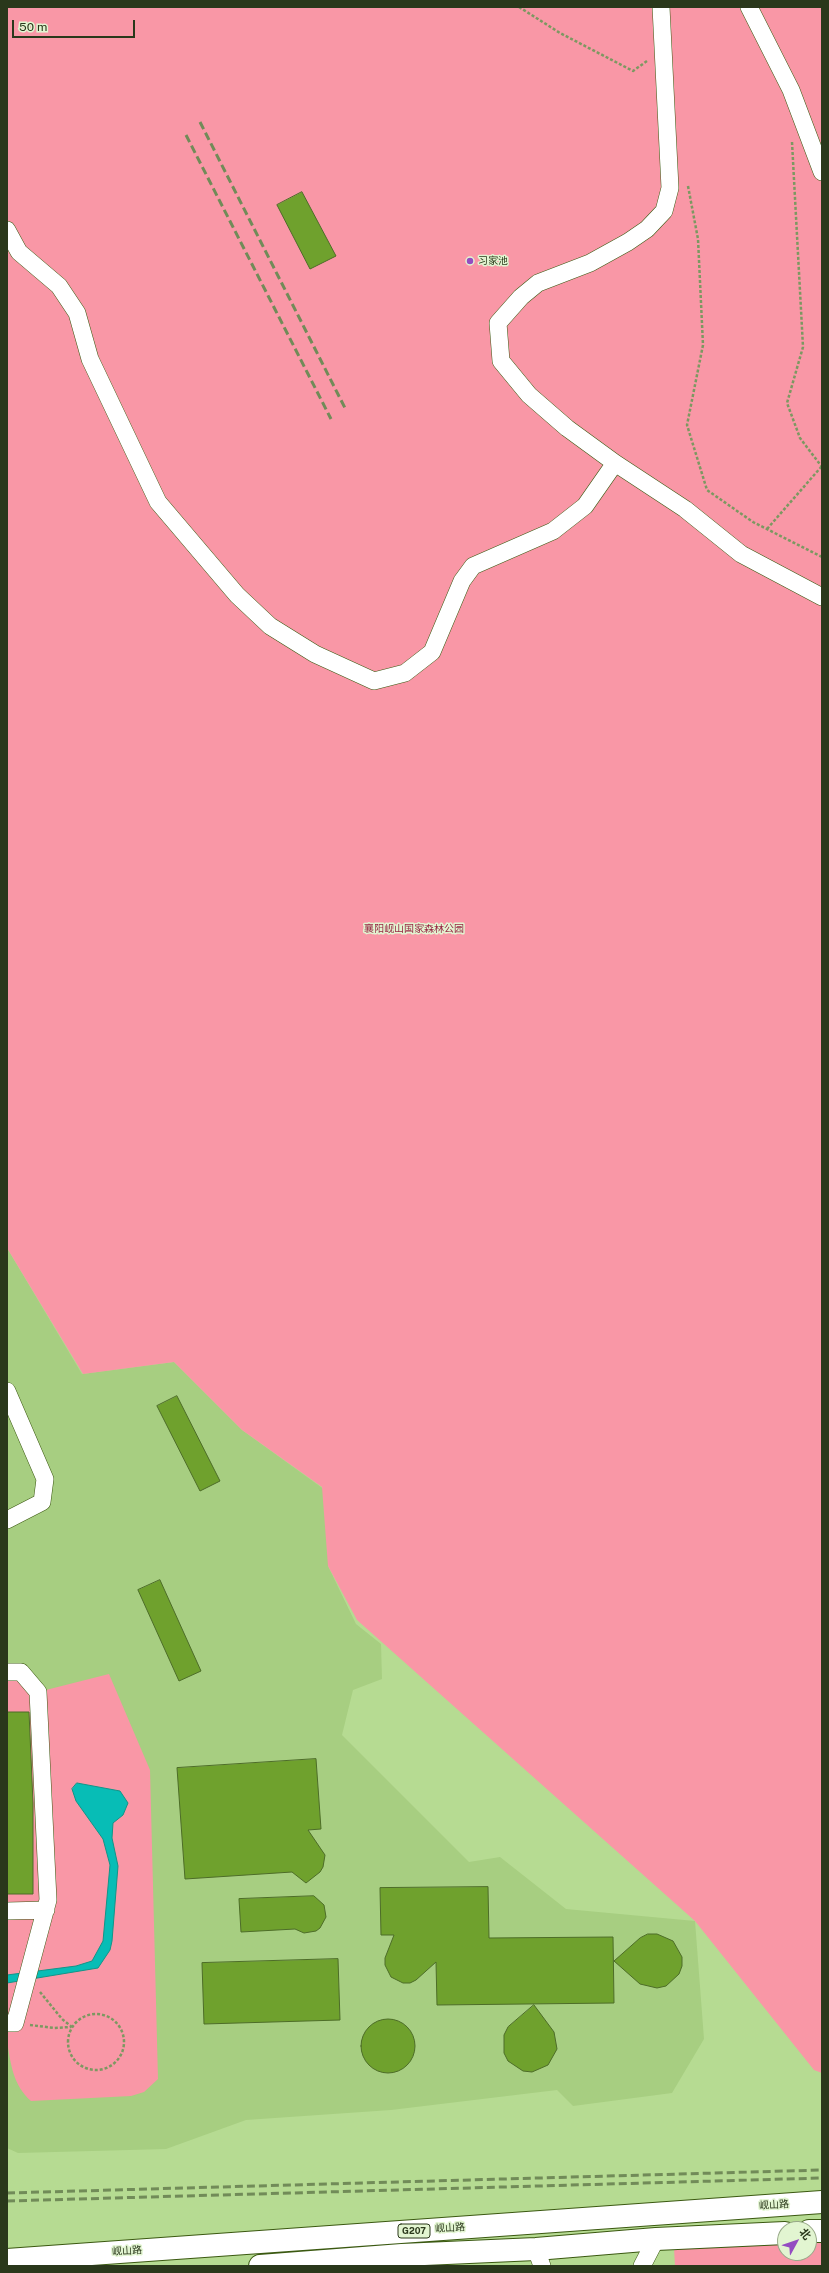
<!DOCTYPE html>
<html>
<head>
<meta charset="utf-8">
<style>
	body { margin:0 }
	#map { position:relative; width:829px; height:2273px; overflow:hidden; background:#b6db92; font-family:"Public Sans","Noto Sans SC",sans-serif }
	canvas { display:block }
	.frame { position:absolute; inset:0; border:8px solid #2a381b; pointer-events:none }
	.north { position:absolute; left:777px; top:2221px; width:40px; height:40px; box-sizing:border-box; background:#e2f5d1; border:1px solid #98a988; border-radius:50%; rotate:50deg; font-size:11px; font-weight:700; line-height:16px; text-align:center; color:#2a381b }
	.north::after { content:''; display:block; margin:auto; width:14px; height:18px; background:#944dc1; clip-path:polygon(50% 0,100% 100%,50% 72%,0 100%) }
	.scale { position:absolute; left:12px; top:20px; width:123px; height:18px; box-sizing:border-box; border:2px solid #2a381b; border-top:0; padding-left:5px; font-size:12px; line-height:14px; white-space:nowrap; color:#2a381b; -webkit-text-stroke:3px #e2f5d1; paint-order:stroke }
</style>
</head>
<body>
<div id="map">
<canvas width="829" height="2273"></canvas>
<div class="frame"></div>
<div class="north">北</div>
<div class="scale">50 m</div>
</div>
<script>
const context = document.querySelector('canvas').getContext('2d');
context.lineJoin = 'round';
function fill(path, color) {
  context.fillStyle = color;
  context.fill(path, 'evenodd');
}
function stroke(path, color, width, dash) {
  context.strokeStyle = color;
  context.lineWidth = width;
  context.lineCap = dash ? 'butt' : 'round';
  context.setLineDash(dash || []);
  context.stroke(path);
}
function label(font, color, halo, rows, align = 'center') {
  context.font = font + ' "Public Sans","Noto Sans SC",sans-serif';
  context.lineWidth = 3;
  context.setLineDash([]);
  context.textBaseline = 'middle';
  context.strokeStyle = halo;
  context.fillStyle = color;
  for (const [text, x, y, turn = 0] of rows) {
    context.save();
    context.translate(x, y);
    context.rotate((+turn || 0) * Math.PI / 180);
    context.textAlign = isNaN(turn) ? turn : align;
    if (halo) context.strokeText(text, 0, 0);
    context.fillText(text, 0, 0);
    context.restore();
  }
}
const built = new Path2D(`
	M7,1248L82,1374L174,1362L242,1430L332,1495L328,1566L356,1624L381,1644L382,1679L353,1690L342,1735L469,1862L500,1857L566,1909L695,1921L704,2039L672,2093L573,2106L557,2090L391,2110L246,2120L166,2149L18,2153L7,2148Z`);
const green = new Path2D(`
	M7,7H822V2073L814,2070L695,1921L357,1620L328,1566L322,1487L242,1430L174,1362L83,1374L7,1248Z
	M7,1672L38,1692L109,1674L150,1770L158,2079L144,2092L131,2096L31,2101C13,2085 11,2065 7,2041Z
	M809,2231H822V2266H675L674,2248L785,2233V2253H809Z`);
const water = new Path2D(`
	M77,1783L120,1791L128,1803L123,1815L113,1823L112,1838L118,1866L112,1941L110,1950L98,1968L7,1983V1975L76,1966L92,1961L103,1941L110,1865L103,1839L76,1801L72,1789Z`);
const building = new Path2D(`
	M302,192L336,256L310,269L277,205Z
	M177,1396L220,1481L200,1491L157,1406Z
	M160,1580L201,1671L179,1681L138,1590Z
	M7,1712H29L33,1803V1894H7Z
	M316,1759L321,1829L308,1830L325,1855L323,1867L320,1872L306,1883L292,1872L185,1879L177,1768Z
	M488,1887L489,1938L613,1937L614,2003L437,2005L436,1962L416,1980L410,1983H403L391,1977L385,1965V1958L394,1935H381L380,1888Z
	M314,1896L324,1905L326,1917L320,1928L316,1931L304,1933L295,1929L241,1932L239,1899Z
	M648,1934H657L673,1941L682,1957V1966L679,1974L666,1986L657,1988L640,1984L614,1961L640,1938Z
	M338,1959L340,2020L204,2024L202,1963Z
	M534,2005L554,2032L557,2049L548,2065L532,2072L523,2071L508,2061L504,2053V2035L508,2027Z
	M361 2046a27 27 0 1 1 54 0a27 27 0 1 1-54 0Z`);
const path = new Path2D(`
	M519,7L560,33L633,71L647,61
	M792,142L803,347L787,403L800,438L822,467
	M688,186L698,239L703,345L687,425L707,490L753,522L822,557
	M767,529L822,466
	M40,1992L62,2019L72,2027
	M68 2042a28 28 0 1 1 56 0a28 28 0 1 1-56 0Z
	M30,2025L54,2028L71,2027`);
const minor = new Path2D(`
	M749,7L791,90L822,172
	M7,230L19,252L59,286L77,313L90,359L158,502L237,595L270,626L315,654L374,681L405,673L432,652L462,581L473,566L553,531L585,506L615,463L567,428L529,395L501,361L498,323L521,297L538,283L590,263L628,242L647,229L664,211L670,188L661,7
	M615,463L685,509L741,554L822,597
	M7,1391L45,1479L42,1502L7,1520
	M7,1672H21L38,1692L48,1900L15,2023H7
	M7,1911L46,1910
	M536,2249L542,2266
	M642,2266L656,2239`);
const highway = new Path2D(`
	M809,2231H822
	M7,2260L822,2202
	M260,2266L402,2255L536,2249L656,2239L785,2233`);
const rail = new Path2D(`
	M200,122L346,410
	M186,135L331,419
	M7,2193L822,2170
	M7,2201L822,2178`);
const markers = [
	[470,261,4,"#944dc1"]
];
const shields = [
	[414,2231,32]
];
const shieldNames = [
	["G207",414,2231]
];
const poiNames = [
	["习家池",478,261]
];
const parkNames = [
	["襄阳岘山国家森林公园",414,929]
];
const streetNames = [
	["岘山路",774,2205,-4],
	["岘山路",450,2228,-4],
	["岘山路",127,2251,-4]
];
fill(built, '#a7ce81');
fill(green, '#f997a6');
fill(water, '#07bdb6');
stroke(water, '#129588', 1);
fill(building, '#6fa12d');
stroke(building, '#4d6d28', 1);
stroke(minor, '#3b5911', 18);
stroke(highway, '#3b5911', 24);
stroke(path, '#7c9861', 2.5, [3, 2]);
stroke(minor, '#fff', 17);
stroke(highway, '#fff', 22);
stroke(rail, '#718b58', 3, [8, 4]);
for (const [x, y, r, color] of markers) {
  const dot = new Path2D();
  dot.arc(x, y, r, 0, 2 * Math.PI);
  context.fillStyle = color;
  context.fill(dot);
  stroke(dot, '#e2f5d1', 1.5);
}
for (const [x, y, w] of shields) {
  const box = new Path2D();
  box.roundRect(x - w / 2, y - 7, w, 14, 3);
  context.fillStyle = '#e2f5d1';
  context.fill(box);
  stroke(box, '#2a381b', 1);
}
label('bold 9px', '#2a381b', null, shieldNames);
label('10px', '#2a381b', '#e2f5d1', poiNames, 'left');
label('10px', '#962643', '#e2f5d1', parkNames);
label('10px', '#2a381b', '#e2f5d1', streetNames);
</script>
</body>
</html>
